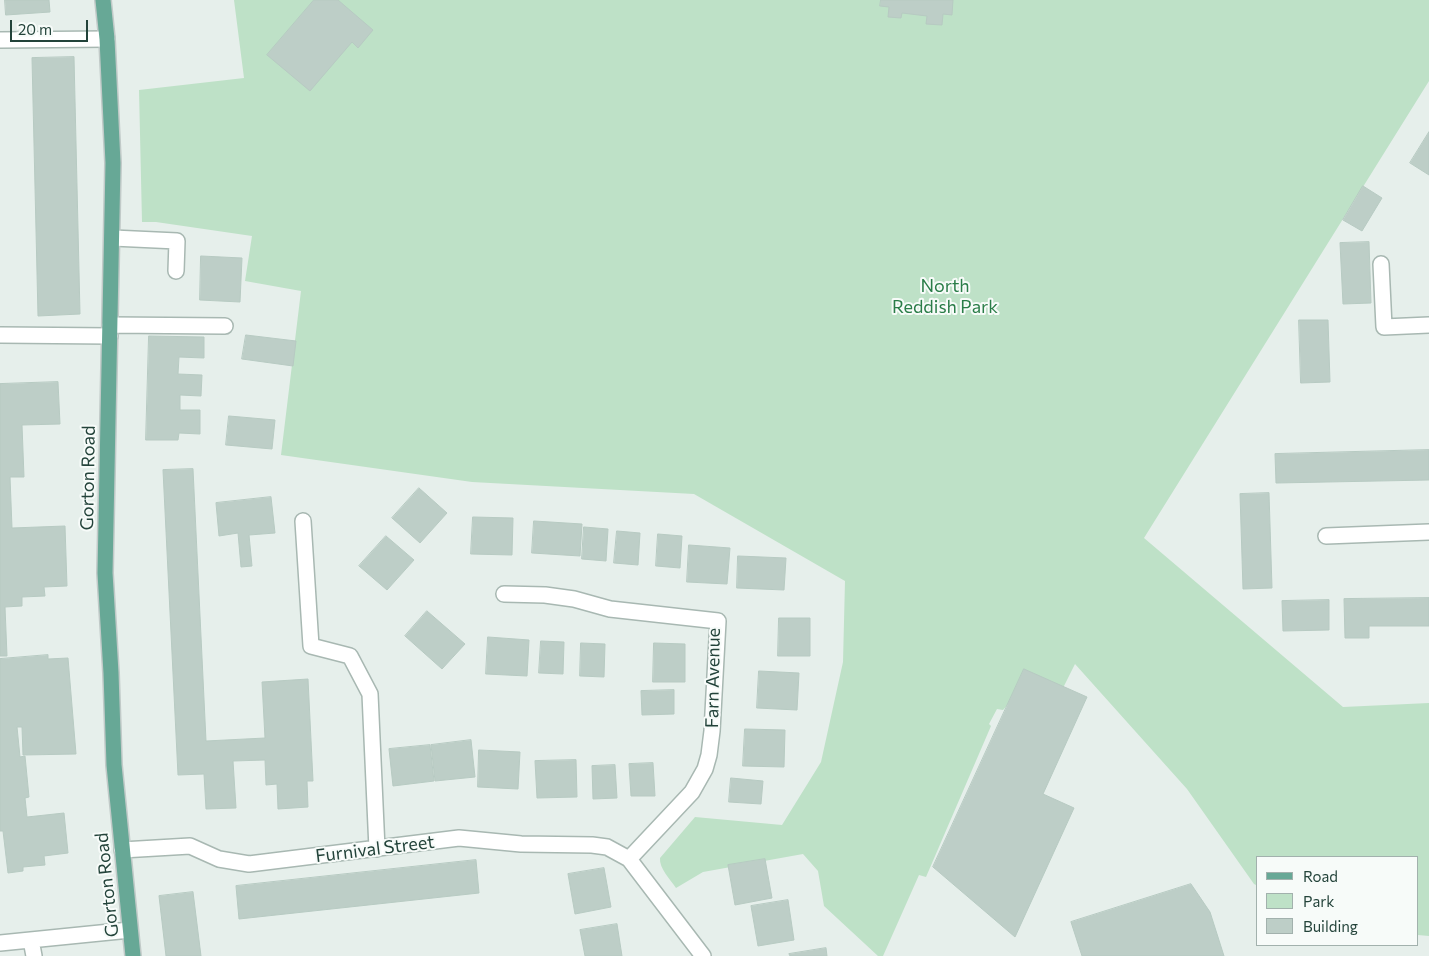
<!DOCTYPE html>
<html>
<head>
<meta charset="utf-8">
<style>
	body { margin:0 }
	#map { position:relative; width:1429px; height:956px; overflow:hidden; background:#e6efeb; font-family:Commissioner,sans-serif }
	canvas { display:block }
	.legend { position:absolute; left:1256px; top:856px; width:162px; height:90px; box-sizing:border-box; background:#f7fbf9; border:1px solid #a2b1ad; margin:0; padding:6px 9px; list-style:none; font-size:15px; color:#23433a }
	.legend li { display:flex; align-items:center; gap:10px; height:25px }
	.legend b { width:25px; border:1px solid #a2b1ad }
	.scale { position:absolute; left:10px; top:20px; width:78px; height:22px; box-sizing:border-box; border:2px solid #23433a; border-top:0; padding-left:6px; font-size:15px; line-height:18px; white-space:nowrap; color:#23433a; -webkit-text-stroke:4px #f7fbf9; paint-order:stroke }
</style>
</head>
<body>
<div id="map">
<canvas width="1429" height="956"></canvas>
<ul class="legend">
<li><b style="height:6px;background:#67a896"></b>Road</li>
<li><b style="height:14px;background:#bee1c7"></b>Park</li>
<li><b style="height:14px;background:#bdcec7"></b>Building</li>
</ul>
<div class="scale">20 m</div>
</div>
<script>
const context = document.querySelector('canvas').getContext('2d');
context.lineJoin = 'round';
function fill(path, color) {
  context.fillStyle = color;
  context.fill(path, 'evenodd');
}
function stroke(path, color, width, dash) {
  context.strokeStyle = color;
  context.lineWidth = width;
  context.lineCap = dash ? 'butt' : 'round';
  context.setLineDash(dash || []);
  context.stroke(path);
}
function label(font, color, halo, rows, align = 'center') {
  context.font = font + ' Commissioner,sans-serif';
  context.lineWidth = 4;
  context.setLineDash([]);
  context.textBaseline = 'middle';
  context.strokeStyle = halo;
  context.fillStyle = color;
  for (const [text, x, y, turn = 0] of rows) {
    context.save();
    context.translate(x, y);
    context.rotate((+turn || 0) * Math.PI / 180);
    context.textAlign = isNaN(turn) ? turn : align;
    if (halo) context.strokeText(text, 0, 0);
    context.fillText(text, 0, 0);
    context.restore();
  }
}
const green = new Path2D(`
	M234,0H1429V81L1144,538L1343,707L1429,703V936L1418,935V857H1258V886L1254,884L1187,789L1075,664L1053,708L1020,692L1003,710L997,709L989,724L991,726L926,877L919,875L883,956H878L824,906L818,871L803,854L703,872L676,888C670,879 659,868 660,858L695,817L782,825L821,762L843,662L845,581L694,494L472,482L281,455L301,291L245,281L252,236L156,222H142L139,90L244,78Z`);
const building = new Path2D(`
	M5,0H49L50,12L6,15Z
	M314,0H338L373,30L358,48L352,42L310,91L267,55Z
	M881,0H953L952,15L943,14L942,25L926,24L927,16L902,13L901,18L888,17L889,7L880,6Z
	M74,57L80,314L38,316L32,58Z
	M1429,132V175L1410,163Z
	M1363,186L1382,198L1362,231L1343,220Z
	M1369,242L1371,303L1343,304L1340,243Z
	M201,256L242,258L240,302L200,300Z
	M1299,320H1328L1330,382L1301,383Z
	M246,335L296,341L293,366L242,359Z
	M149,336L204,337V358L179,357L178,374L202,375L201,396L180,395V410H200V434L179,433L178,440H146Z
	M58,382L60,424L22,425L24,477H10L12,528L65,526L67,586L44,587L45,596L22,597V606L5,607L7,656H0V384Z
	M229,416L275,420L272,449L226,445Z
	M1429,450V480L1276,483L1275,454Z
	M193,469L206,741L265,738L262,682L308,679L313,781H307L308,807L278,809L277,784L266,785L265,760L233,761L236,808L206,809L204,774L178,775L163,470Z
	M419,488L447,513L420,543L392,518Z
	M1269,493L1272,588L1243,589L1240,494Z
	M271,497L275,533L249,535L252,566L241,567L238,533L219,536L216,503Z
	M473,517L513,518L512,555L471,554Z
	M534,521L582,524L580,556L532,553Z
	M584,527L608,529L606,561L582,559Z
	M617,531L640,533L638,565L614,563Z
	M658,534L682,536L680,568L656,566Z
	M386,536L414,560L387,590L359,566Z
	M689,545L730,548L727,584L687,582Z
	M738,556L786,558L784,590L737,588Z
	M1429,598V626H1369V638H1345L1344,599Z
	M1329,600V630L1283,631L1282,601Z
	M427,611L465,644L442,669L405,636Z
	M779,618H810V656H778Z
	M488,637L529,640L527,676L486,674Z
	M541,641L564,642L563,674L539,673Z
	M581,643L605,644L604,677L580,676Z
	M654,643L685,644V682H653Z
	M48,655V659L68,658L76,754L23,755L22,727H17L20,757L25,756L29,797L25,798L27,817L64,813L68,853L44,856L45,865L23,867V871L8,873L3,831H0V659Z
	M1024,669L1087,697L1043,794L1074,808L1015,937L933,867Z
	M759,671L799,673L797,710L757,708Z
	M674,690V714L642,715L641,691Z
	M745,729L785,730L784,767L743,766Z
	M471,740L475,777L435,781L431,745Z
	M430,745L434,781L393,786L389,749Z
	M479,750L520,752L518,789L478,787Z
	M576,760L577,797L537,798L535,761Z
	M653,763L655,796H631L629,764Z
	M615,765L617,798L593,799L592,766Z
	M731,778L763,781L761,804L729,802Z
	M765,859L772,898L735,905L728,865Z
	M476,860L479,893L239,919L236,886Z
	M604,868L611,907L575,914L568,874Z
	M1191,884L1210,912L1224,956H1082L1071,922Z
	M193,892L201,956H166L159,896Z
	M788,900L794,940L758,946L751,906Z
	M617,924L622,956H585L580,930Z
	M826,948L827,956H790L789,954Z`);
const minor = new Path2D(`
	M0,40L107,39
	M113,238L177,241L176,271
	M1381,264L1384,327L1429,325
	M110,325L225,326
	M0,335L110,336
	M303,521L311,646L350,656L370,694L377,849
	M1326,536L1429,532
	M504,594L545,595L574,599L610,609L718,621L712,731L709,755L705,769L692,792L629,859
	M122,850L190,846L219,859L249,864L459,838L521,844L592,845L607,847L629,859L703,956
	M31,940L34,956
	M0,943L130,930`);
const major = new Path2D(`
	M103,0L107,39L113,163L105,573L111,673L114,765L133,956`);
const parkNames = [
	["North",945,286],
	["Reddish Park",945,307]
];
const streetNames = [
	["Gorton Road",88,478,-89],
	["Farn Avenue",713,678,-89],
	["Furnival Street",375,849,-7],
	["Gorton Road",107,885,-96]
];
fill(green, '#bee1c7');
fill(building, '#bdcec7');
stroke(building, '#b7cac2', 1);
stroke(minor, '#a8b8b2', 18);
stroke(major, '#c1cac8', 18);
stroke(minor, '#fff', 15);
stroke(major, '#67a896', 15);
label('18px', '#2a7d48', '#f7fbf9', parkNames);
label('18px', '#23433a', '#f7fbf9', streetNames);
</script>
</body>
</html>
